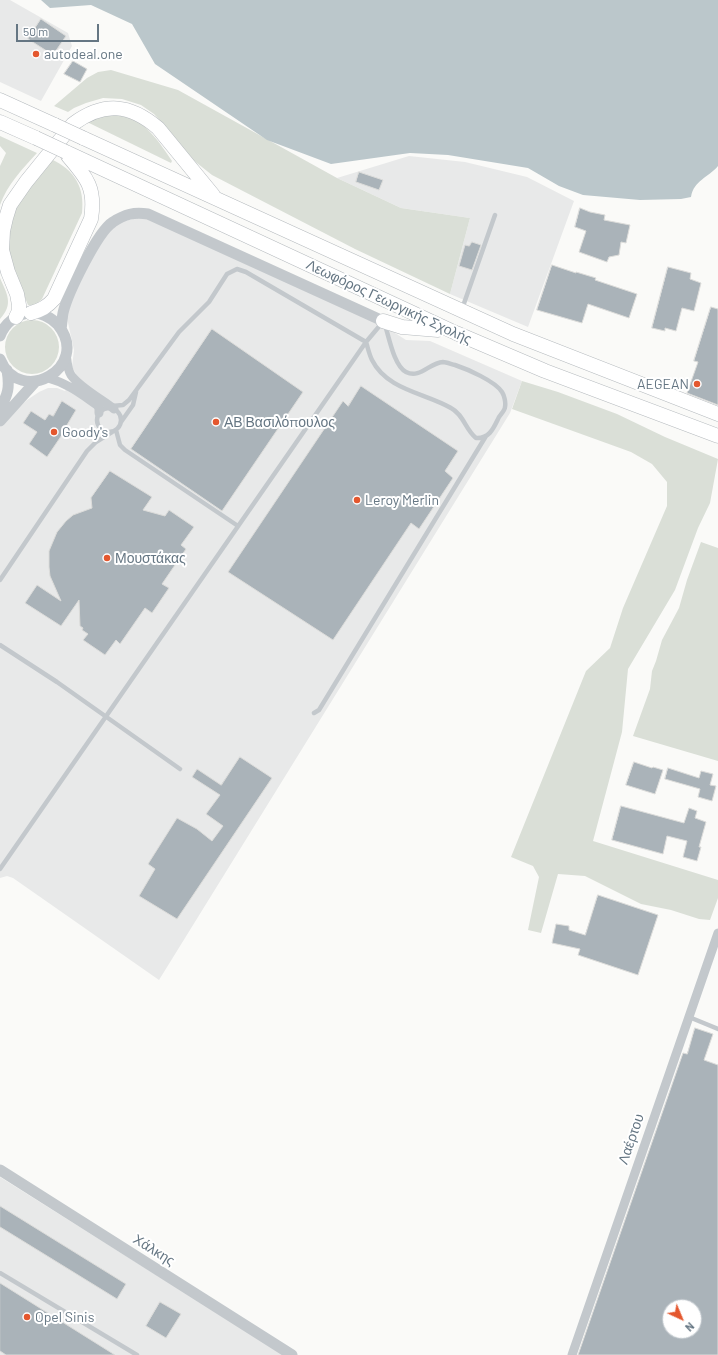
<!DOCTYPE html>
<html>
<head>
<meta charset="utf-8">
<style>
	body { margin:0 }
	#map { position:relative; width:718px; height:1355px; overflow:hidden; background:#fafaf8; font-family:Barlow,sans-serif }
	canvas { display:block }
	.north { position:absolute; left:662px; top:1299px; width:40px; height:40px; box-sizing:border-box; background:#fff; border:1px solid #c1c8cd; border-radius:50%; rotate:136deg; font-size:11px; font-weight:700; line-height:16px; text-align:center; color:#657683 }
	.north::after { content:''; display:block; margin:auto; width:14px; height:18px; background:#e4572e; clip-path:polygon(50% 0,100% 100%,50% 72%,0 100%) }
	.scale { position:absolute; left:16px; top:24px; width:83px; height:18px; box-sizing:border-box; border:2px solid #657683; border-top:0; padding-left:5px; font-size:12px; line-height:14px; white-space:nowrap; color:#657683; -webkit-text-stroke:3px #fff; paint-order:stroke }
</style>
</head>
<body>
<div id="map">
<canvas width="718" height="1355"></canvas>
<div class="north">N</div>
<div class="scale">50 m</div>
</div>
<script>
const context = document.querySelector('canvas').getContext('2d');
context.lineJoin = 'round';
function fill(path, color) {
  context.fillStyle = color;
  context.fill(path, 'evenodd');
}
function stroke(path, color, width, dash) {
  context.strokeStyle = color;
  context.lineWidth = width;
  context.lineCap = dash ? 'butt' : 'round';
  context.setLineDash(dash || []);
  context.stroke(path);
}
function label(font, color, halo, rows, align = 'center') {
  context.font = font + ' Barlow,sans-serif';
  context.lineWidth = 4;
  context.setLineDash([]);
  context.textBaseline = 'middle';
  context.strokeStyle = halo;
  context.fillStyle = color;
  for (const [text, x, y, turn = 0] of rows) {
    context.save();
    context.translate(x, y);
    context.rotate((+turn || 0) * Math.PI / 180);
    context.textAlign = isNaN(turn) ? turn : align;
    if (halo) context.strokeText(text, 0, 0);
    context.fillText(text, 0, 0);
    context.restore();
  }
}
const built = new Path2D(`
	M0,0H10L68,33L72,46L41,101L0,82Z
	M409,156L465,162L527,177L574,201L528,327L450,294L470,218L401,208L337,178Z
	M152,215L373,319L406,340L430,341L522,381L510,413L159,980L13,878L7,876L0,878V427L8,417L27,400L39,392L48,388H57L65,391L72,382L76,374L72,367L74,350L67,318L70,302L84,269L114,223Z
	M0,1177L153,1273L285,1355H0Z`);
const green = new Path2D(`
	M111,70L178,90L337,178L401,208L470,218L450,294L355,249L212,175L183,152L165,126L154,114L141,105L122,99L103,98L86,103L74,108L68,112L54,106L87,78L98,72Z
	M110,115C114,115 119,114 123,115C145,120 160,143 172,161L171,163L85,121Z
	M0,136L37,153C23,168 7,185 0,205V166L6,153L0,146Z
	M51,159C75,170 85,188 82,213L42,299L36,305H28L13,270L7,250L14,207Z
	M0,278C7,294 14,304 0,319Z
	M5 347a27 27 0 1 1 54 0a27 27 0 1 1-54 0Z
	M522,381L558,392L617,414L665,437L718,459L710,503L698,528L675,590L628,669L622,732L593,841L718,880V898L710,920L699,919L671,910L641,904L585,876L558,874L541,933L528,930L539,877L533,866L511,857L586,671L610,648L623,608L667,506V482L652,464L631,452L512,409Z
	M701,542L718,548V761L633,736L650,689L652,671L656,661L662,640L679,608L687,580Z`);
const water = new Path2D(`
	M41,0H718V166C708,178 694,180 691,197L681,199L640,200L583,195L559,186L528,168L448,155L410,153L331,164L267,140L155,64L132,24L91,5L50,8Z`);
const building = new Path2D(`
	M41,19L66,36L53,55L28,39Z
	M73,61L87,69L80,82L64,74Z
	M359,172L383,180L379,190L356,182Z
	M580,208L590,212L605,215L604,220L630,225L626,243L621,242L619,255L609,257L607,262L579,252L586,231L575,227Z
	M472,242L481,245L472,270L459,266L465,245L469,246Z
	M552,265L576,273V272L596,278L595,280L637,294L629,318L588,304L582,323L537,310Z
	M668,267L691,273L690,279L701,283L694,311L682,308L676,331L665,328V331L652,328Z
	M711,307L718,309V405L687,393L698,362L694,361Z
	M212,329L303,392L222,511L131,449Z
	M361,386L458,451L445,471L453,478L419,529L411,523L333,640L228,572L343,401L348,406Z
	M62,401L76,410L67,425L68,426L47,457L29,444L37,432L23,423L31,411L45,420L49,414L53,416Z
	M110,471L152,497L143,510L165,516L169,510L194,527L181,545L186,549L162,584L169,588L152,613L145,608L120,644L116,640L105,655L83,640L88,634L82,630L83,628L80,626L79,600L61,626L25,603L37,585L61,601L50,576L49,567V551L57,532L66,521L73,515L92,508L91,498Z
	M240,757L272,778L177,919L139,896L155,869L148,864L177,818L197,829L212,841L223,826L206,814L220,795L192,777L197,769L221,785Z
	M634,762L652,768L653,767L663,770L655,794L626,785Z
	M668,768L699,778L701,771L713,774L710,785L716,786L712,801L698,797L700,789L665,779Z
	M621,806L684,823L689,808L697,811L695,818L706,822L699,847H701L697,861L683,857L687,841L667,836L663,854L612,840Z
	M598,895L658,915L638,975L578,955L580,949L552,943L556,924L569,926V930L585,935Z
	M695,1028L713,1034L704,1060L718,1065V1355H578L683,1053L687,1054ZM670,1307H694V1331H670Z
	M0,1206L126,1284L117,1299L0,1227Z
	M0,1283L115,1355H6L0,1351Z
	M160,1302L181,1314L166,1338L146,1326Z`);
const service = new Path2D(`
	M462,309L495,215
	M112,406L123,405L129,400L179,332L209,302L227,274L237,269L246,272L366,342C368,348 369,354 372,360C387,390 425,393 451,408C464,415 465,429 476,438C490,439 494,427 499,417C501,414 505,410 505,407C506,402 504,395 502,392C495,381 467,369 455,365C451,364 446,362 443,362C429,363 420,379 406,372C394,366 389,337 385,325
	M97 420a12 12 0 1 1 24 0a12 12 0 1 1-24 0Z
	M121,422L133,405L136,392
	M116,430L120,445L125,450L238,526
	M0,580L87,451L96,442L112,432
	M0,645L57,682L180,769
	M314,713L319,710L486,436
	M0,869L366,342L382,323
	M689,1017L718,1029
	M0,1273L137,1355`);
const minor = new Path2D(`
	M66,353C67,360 67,369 71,375C79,387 103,400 114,409
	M48,378C67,383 81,394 97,405L99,408V413
	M572,1355L718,933`);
const tertiary = new Path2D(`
	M61,329C62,324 62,318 63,313C67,295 97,232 113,222C125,214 134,212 148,214L383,321
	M0,336C5,323 16,314 30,313C40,312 51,317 58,325C92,367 20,408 0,359
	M0,409C8,394 10,388 7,370
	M0,421L36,381
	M0,1170L292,1355`);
const primary = new Path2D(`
	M0,100L55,125
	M0,122L36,138
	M83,138L513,334L718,414
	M66,152L456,333L545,371L718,436
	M31,313C41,310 47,307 54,299L91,219C96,188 87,178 68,156
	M16,317L19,311V305L17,294L8,272L2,250L3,231L6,218L10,205L26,182L73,124C104,101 130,104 158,128L213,195
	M383,321L402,327L438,330`);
const primaryBridge = new Path2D(`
	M55,125L83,138
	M36,138L66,152`);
const markers = [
	[36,54,4,"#e4572e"],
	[697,384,4,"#e4572e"],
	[216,422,4,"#e4572e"],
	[54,432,4,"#e4572e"],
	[357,500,4,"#e4572e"],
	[107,558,4,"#e4572e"],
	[27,1317,4,"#e4572e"]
];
const poiNames = [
	["autodeal.one",44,54],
	["AEGEAN",689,384,"right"],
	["ΑΒ Βασιλόπουλος",224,422],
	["Goody's",62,432],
	["Leroy Merlin",365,500],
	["Μουστάκας",115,558],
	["Opel Sinis",35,1317]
];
const streetNames = [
	["Λεωφόρος Γεωργικής Σχολής",389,302,25],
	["Λαέρτου",631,1139,-71],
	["Χάλκης",154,1250,32]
];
fill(built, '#e8e9e9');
fill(green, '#dadfd7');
fill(water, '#bbc7cb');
fill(building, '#aab3b9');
stroke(building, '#dcdcda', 1);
stroke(primary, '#b5babe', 15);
stroke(service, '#c3c8cc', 4.5);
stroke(minor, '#c3c8cc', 9);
stroke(tertiary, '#c3c8cc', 11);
stroke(primary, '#fff', 14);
stroke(primaryBridge, '#b5babe', 15, []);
stroke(primaryBridge, '#fff', 14);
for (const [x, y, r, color] of markers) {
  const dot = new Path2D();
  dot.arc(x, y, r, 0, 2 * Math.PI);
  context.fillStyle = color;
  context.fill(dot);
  stroke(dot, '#fff', 1.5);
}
label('14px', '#657683', '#fff', poiNames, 'left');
label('14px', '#657683', '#fff', streetNames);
</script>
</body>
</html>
